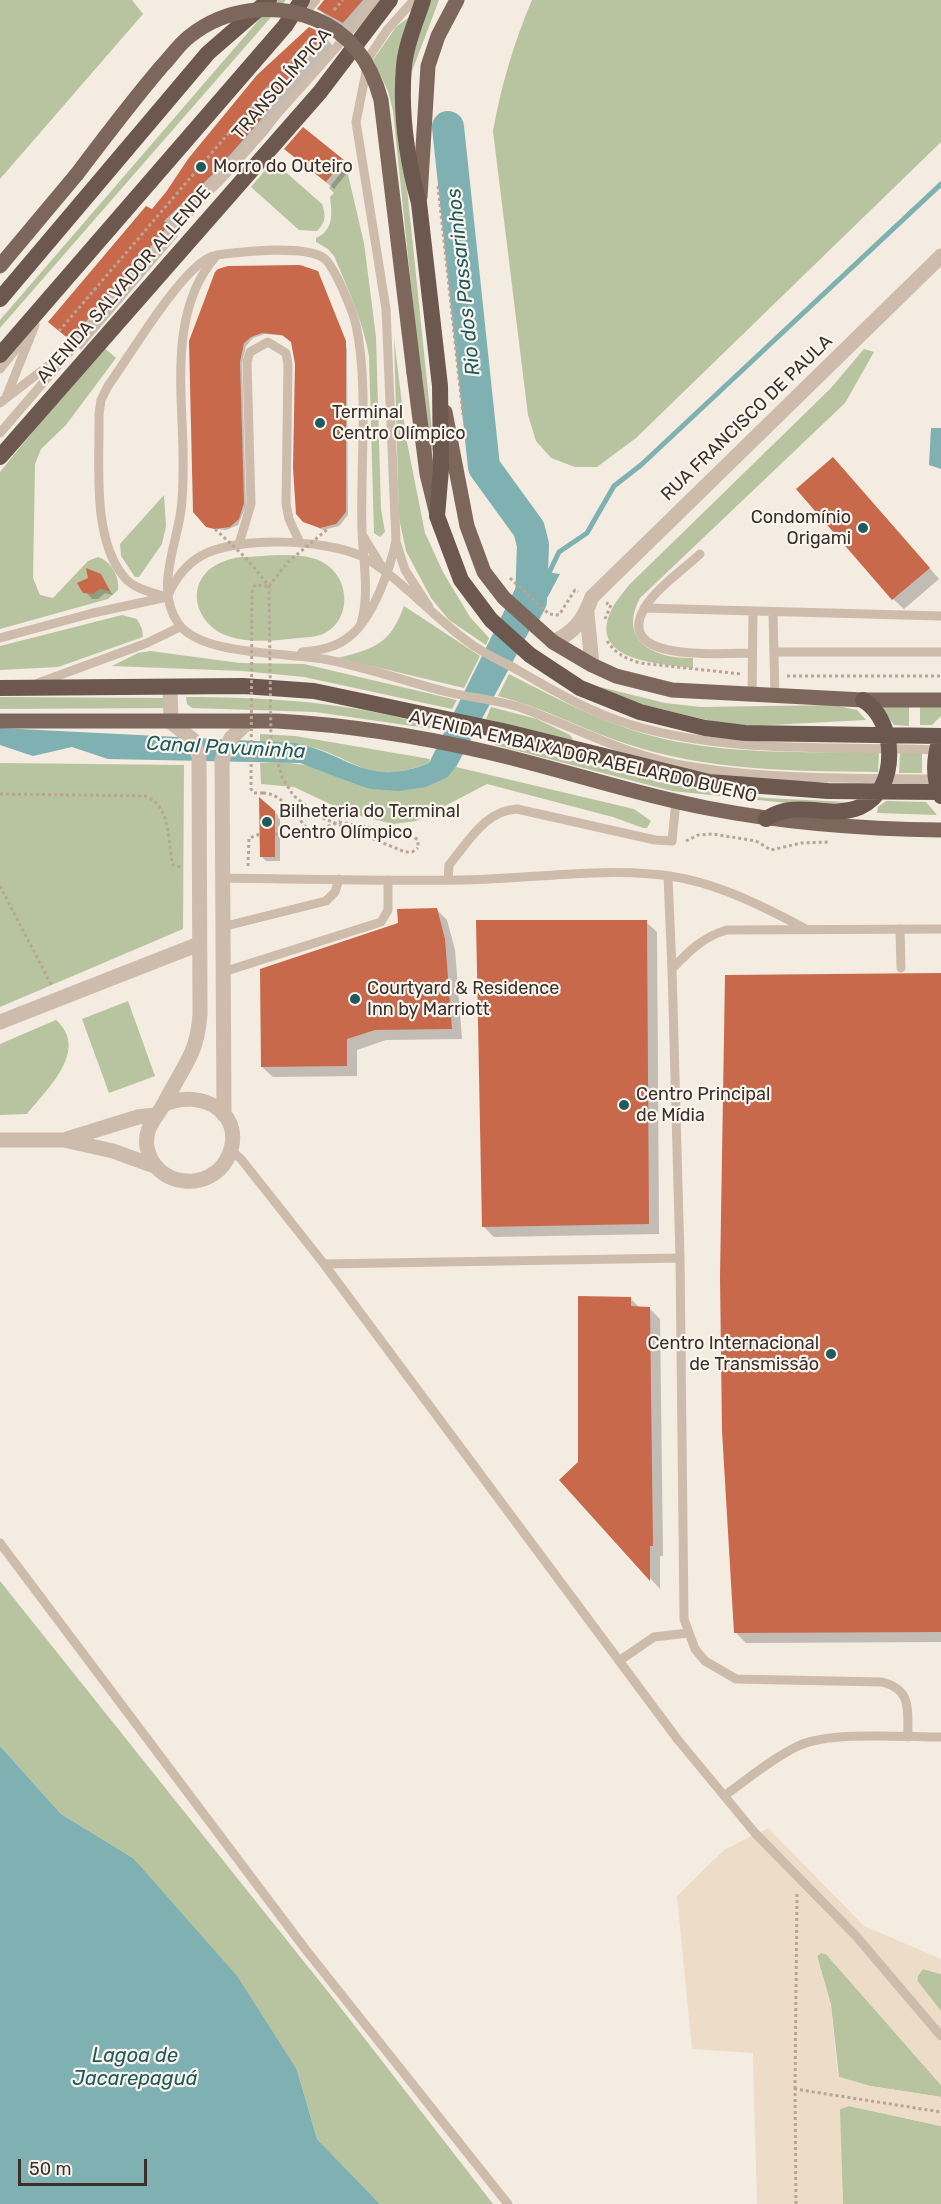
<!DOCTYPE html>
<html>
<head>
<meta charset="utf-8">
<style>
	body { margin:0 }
	#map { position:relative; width:941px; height:2204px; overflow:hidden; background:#f4ebe1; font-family:Rubik,sans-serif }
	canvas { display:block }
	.scale { position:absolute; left:18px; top:2159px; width:129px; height:27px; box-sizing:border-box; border:3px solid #3b302b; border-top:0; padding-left:8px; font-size:18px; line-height:21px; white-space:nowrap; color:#3b302b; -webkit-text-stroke:4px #fbf5ee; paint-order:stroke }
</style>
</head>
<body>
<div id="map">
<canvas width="941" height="2204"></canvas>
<div class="scale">50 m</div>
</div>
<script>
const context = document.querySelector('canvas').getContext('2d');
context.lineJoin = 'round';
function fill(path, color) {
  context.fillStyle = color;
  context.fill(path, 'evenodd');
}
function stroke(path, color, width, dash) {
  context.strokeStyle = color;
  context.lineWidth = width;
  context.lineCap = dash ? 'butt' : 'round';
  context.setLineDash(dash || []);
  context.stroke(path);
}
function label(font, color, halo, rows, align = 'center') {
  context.font = font + ' Rubik,sans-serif';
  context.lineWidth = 4.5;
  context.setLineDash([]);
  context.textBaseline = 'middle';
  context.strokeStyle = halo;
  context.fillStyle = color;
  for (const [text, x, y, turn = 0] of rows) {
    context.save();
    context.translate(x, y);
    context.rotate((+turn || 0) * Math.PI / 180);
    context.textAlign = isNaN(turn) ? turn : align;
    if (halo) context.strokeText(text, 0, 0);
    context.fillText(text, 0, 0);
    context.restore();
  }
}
const green = new Path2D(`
	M0,0H132L143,14L0,179Z
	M276,0H286L0,328V320Z
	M431,0H439L412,71L410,67L420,22Z
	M532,0H941V142L636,438L597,467H575L551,458L536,441L528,415L493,131C501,86 514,42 532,0Z
	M408,18L399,111L434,449L431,452L428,450L393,111L388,91L373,60L396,27Z
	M273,161L322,204C326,216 326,222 317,231L299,230L251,187Z
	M346,166L364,243L376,337L381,509L385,532L380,537L374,533L369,356C363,321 348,289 334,256L328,249L316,242V238C334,230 332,214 330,197L334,193L329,188Z
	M394,338L406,437L425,533L443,572L470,617L489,638L486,645L449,620L431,598L406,551L399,518Z
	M102,346L116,358L66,425L41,449L35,464L33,578L40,595L53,598L88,561L98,557C111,561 120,577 118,590L108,599L0,629V472Z
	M864,349L874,352L845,403L640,598C617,642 656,659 693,658V668C664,664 589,662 610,613C614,603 622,594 629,585L830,389Z
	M164,495L166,526L162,544L139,577H135L121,556L120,544Z
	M240,557C262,557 290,552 312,558C357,570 354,634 310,637C285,639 253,645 228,636C200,627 184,591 210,569C219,562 229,559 240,557Z
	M404,606L480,656L464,688L338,658C376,648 390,644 404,606Z
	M122,615L137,619L142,629L143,637L58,667L0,670V646Z
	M150,651L240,663L304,664L457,700L452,709L304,677L242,671L112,666L138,653Z
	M509,674C548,694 587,715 629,729C709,756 796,752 879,752L878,772C793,771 709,771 627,744C583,730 543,707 498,696Z
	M592,685L665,703L701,707L834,705L857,710L866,720L752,726L716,722L631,702Z
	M0,697L161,698H164V708L0,709Z
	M186,697C260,697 334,701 405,719C416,722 432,723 440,730L315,712L192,708L187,704Z
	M884,706H909V726L894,725L882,708Z
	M920,706L941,707V716L932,725H920Z
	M491,707L537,719L570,735L573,739L568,741L486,719Z
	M260,734L295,736L430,759L429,763C370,786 362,762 312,747C297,742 277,744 260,742Z
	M495,742L664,783L707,791L766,798L848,802L806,805L672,791L495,745Z
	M900,753H922V773H899Z
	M283,762L312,766L355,784L448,777L456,767L634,809L651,821L647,828H643L613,817L487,784L416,821L393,824L349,813L294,787L261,784L260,763Z
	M0,763L184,765L183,929L0,1007Z
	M886,801L926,802L937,815L877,813L878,807Z
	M128,1001L155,1076L109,1093L82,1019Z
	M56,1020C90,1050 47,1089 27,1114L0,1115V1044Z
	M0,1581L337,2003L493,2204H380L317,2139L297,2070L133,1858L61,1814L0,1746Z
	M821,1953L826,1954L941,2085V2097L870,2086L839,2077L831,2005L817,1956Z
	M923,1969L941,1974V2011L917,1984L918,1973Z
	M849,2106L941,2126V2204H843L839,2115L840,2109Z`);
const plaza = new Path2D(`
	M768,1828L864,1926L941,1959V1974L923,1969L916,1979L941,2011V2085L826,1954L821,1953L817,1956L831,2005L838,2077L870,2086L941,2097V2126L849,2106L840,2109L843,2204H757L753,2053L692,2049L677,1896L724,1850Z`);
const water = new Path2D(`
	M931,428H941V469L929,465Z
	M525,569L560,574L456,767L448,777L426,787L399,791L371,789L355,784L300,763L108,759L72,747L33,756L0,745V728L296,743C350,755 368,788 429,763Z
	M0,1746L61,1814L133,1858L237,1976L297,2070L317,2139L380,2204H0Z`);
const shadow = new Path2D(`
	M327,0H382L354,33L329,19L319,9Z
	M323,35L333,46L269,132L223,184L173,232L178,236L81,350L50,322L152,211Z
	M294,156L343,161L351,168L334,189Z
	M300,267L317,272L347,349L348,515L339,526L323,530L304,521L296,364L292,342L286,336L265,334L253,338L246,346L242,363L246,506L238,525L226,530L209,528L194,512L191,342Z
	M843,469L939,579L904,609L893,599Z
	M100,576L113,595L105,593L98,599H92L79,584Z
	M274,812L280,817V861H266L261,856Z
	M436,909L447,920L455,950L462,1039L386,1040L357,1050V1076L273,1077L262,1067L399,925Z
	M646,922L657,932L659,1234L494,1237L483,1226Z
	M941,975V1642L746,1643L736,1633Z
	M630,1298L640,1308L650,1309L660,1319L663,1556H660V1589L561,1480L579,1462Z`);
const stream = new Path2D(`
	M547,577L559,552L587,533L614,486L641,465L941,184`);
const river = new Path2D(`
	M448,127L484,467L529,529L533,545L531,601L525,612`);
const building = new Path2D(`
	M324,0H363L343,23L317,9Z
	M309,27L324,34L259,122L213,174L164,221L169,225L70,340L48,322L146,206L152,209L166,192L188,159L257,75Z
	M303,127L344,160L326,182L284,149Z
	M300,265L318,271L346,341V512L336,524L320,528L303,522L296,514L293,468L295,364L291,342L282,335L262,333L251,337L244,343L240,362L244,503L239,519L230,527L215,529L206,527L193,512L189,341L215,272L218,269L228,266Z
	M833,457L930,568L892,600L796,489Z
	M86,568L101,574L110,591L100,589L93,594L83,593L77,583L88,578Z
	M259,797L275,811V857H260Z
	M437,908L445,939L452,1029L375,1030L347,1039V1066L261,1067L260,969L398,923L397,909Z
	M476,920H647L649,1224L482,1227Z
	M941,973V1632L734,1633L722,1431L720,1277L725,975Z
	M578,1296L631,1297V1306L650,1307L653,1546H650V1581L559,1480L578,1462Z`);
const path = new Path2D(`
	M334,10L343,0
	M438,186L463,415
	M59,331L312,36
	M510,578L549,614L559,615L575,590L578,592
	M605,619L611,605L606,603
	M607,641C616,654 625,658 640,663L741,674
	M787,676H941
	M263,793C283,793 298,819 311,833
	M0,794L145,796C172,806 167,841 173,865L183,868
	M275,834L311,833L339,822L411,835L418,840V848
	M686,841L698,835L713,834L756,841L771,850L801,843L829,842
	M248,866L249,838L260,834
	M0,886L52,986
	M795,2089L797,1893
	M796,2204L795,2089L941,2112`);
const service = new Path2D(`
	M300,18L316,0
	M0,369L21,343
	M7,395L35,325
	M0,403L62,355
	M0,433L174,230L335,49L374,0
	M363,536L384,570
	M396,542L405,570L429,607
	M239,544L251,504L247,362L250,352L268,342L286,353L288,364L286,504L289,519L300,543
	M700,554C684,569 654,590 644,609C613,664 728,653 752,653
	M169,593C176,578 187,564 201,556C237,536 324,539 361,556C397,574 433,617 467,641C481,652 499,660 514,668C552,690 591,713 632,725C732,755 837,745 939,750
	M167,597C154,593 134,589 125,578C91,539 100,463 99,414L101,400L108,386C129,357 183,265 213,256
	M644,608L941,616
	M773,613L775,696
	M361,624C370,593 363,562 362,530C360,466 369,385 356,325C353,311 335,268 325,259C307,244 240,252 217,255C171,306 181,382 183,446C183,467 184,489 181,510C176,547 155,590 178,623C201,657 291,652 329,660C369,668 408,682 447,692C472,698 498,700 522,708C579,729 631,758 693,767C774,780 857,778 939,779
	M0,638L93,613L167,597
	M302,652C320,650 336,648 350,636C373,618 390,569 396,541L386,309L356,122L369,57L387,30L414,0
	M774,652H941
	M38,683L147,643L180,627
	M752,695L753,613
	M668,877L672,969
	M222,878C303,879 383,881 464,880C526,879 589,869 651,874C705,877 757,903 804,928
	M448,880L449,865L453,860C470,839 487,810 517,809L655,840L672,841L676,801
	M222,927L326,901L335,892L339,879
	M900,929L901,968
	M223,972L381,922L388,910V880
	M231,1150L241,1159L324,1264L678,1740L755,1833L856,1936L941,2036
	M324,1264L680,1258
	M0,1543L306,1950L508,2204
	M619,1661L654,1637L688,1633
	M908,1737C907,1710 913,1690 882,1682L736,1679L705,1661L695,1649L684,1619L680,1258L672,969C688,952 704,936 727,930L941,929
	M724,1796C748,1779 771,1759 798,1746C831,1731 903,1737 941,1737`);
const minor = new Path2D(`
	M0,1022L199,944
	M163,1105C203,1086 249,1116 227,1159C209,1193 154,1187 147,1147C144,1127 156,1119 165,1102C173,1086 183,1071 191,1054C197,1041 199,1029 200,1014L199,757L193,740L171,722L170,687
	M224,1115L222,760L231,738L249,721
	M67,1139L138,1117L154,1115
	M0,1140H64L113,1151L157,1167`);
const tertiary = new Path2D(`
	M587,613L592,665
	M553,642C574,633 584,619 592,597L941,256`);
const primary = new Path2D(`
	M420,197L428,66L438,36L457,0
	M0,266L77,174
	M414,373L427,474L436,511
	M445,412L467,526L484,572L504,598L553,642L592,665L616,676L672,690L863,700H941
	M0,721H277C348,725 418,736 487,752C561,769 633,794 707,808C784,823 862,829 941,830`);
const trunk = new Path2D(`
	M423,0C416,22 406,43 404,66C400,112 407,160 419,203L440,386L441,469L437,516L461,580L491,620L530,655L580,688L640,712L705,728L745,733L941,736
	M0,299L208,53L269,0
	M0,355L285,26L302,0
	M0,457L320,92L390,0
	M0,688L243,686L314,691L503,731L709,782L828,791L941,792
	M941,736C934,756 932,776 941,796
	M766,819C798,798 829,820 860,807C900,790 897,720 863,700`);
const pathBridge = new Path2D(`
	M215,529L248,560L269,586L271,740L282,777L293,795L318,816L405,852H412L418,848
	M269,586L288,562L329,528
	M263,793H254L251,789L252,592L255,585L269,586`);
const primaryBridge = new Path2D(`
	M77,174C105,137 132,101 162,66C171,57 179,44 190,36C225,8 274,2 315,19C352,34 371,63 381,100L414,373`);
const markers = [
	[201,167,6,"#1f5a5e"],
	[320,423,6,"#1f5a5e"],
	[863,528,6,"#1f5a5e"],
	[267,822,6,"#1f5a5e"],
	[355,999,6,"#1f5a5e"],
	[624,1105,6,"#1f5a5e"],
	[831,1354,6,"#1f5a5e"]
];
const streetNames = [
	["TRANSOLÍMPICA",282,84,-49],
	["AVENIDA SALVADOR ALLENDE",124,285,-49],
	["RUA FRANCISCO DE PAULA",747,418,-44],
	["AVENIDA EMBAIXADOR ABELARDO BUENO",583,757,13]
];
const poiNames = [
	["Morro do Outeiro",213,167],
	["Terminal",332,413],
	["Centro Olímpico",332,434],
	["Condomínio",851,518,"right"],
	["Origami",851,539,"right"],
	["Bilheteria do Terminal",279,812],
	["Centro Olímpico",279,833],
	["Courtyard & Residence",367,989],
	["Inn by Marriott",367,1010],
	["Centro Principal",636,1095],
	["de Mídia",636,1116],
	["Centro Internacional",819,1344,"right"],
	["de Transmissão",819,1365,"right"]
];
const waterNames = [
	["Rio dos Passarinhos",464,282,-96],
	["Canal Pavuninha",226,748,3],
	["Lagoa de",135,2056],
	["Jacarepaguá",135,2079]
];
fill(green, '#b8c4a0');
fill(plaza, '#ecdcc8');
fill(water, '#7fb0b2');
fill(shadow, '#0003');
stroke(stream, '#7fb0b2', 5);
stroke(river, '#7fb0b2', 32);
fill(building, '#c8694b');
stroke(path, '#b9a596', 3, [3, 3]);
stroke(service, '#cdbbac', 9);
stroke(minor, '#cdbbac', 15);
stroke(tertiary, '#cdbbac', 15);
stroke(primary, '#7d675c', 15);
stroke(trunk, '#6c584f', 16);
stroke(pathBridge, '#b9a596', 3, [3, 3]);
stroke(primaryBridge, '#7d675c', 15);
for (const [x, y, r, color] of markers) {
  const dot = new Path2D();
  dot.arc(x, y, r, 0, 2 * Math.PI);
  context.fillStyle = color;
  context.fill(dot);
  stroke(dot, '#fbf5ee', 2);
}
label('18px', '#3b302b', '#fbf5ee', streetNames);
label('18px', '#3b302b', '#fbf5ee', poiNames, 'left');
label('italic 20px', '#1f5a5e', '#fbf5ee', waterNames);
</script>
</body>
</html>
